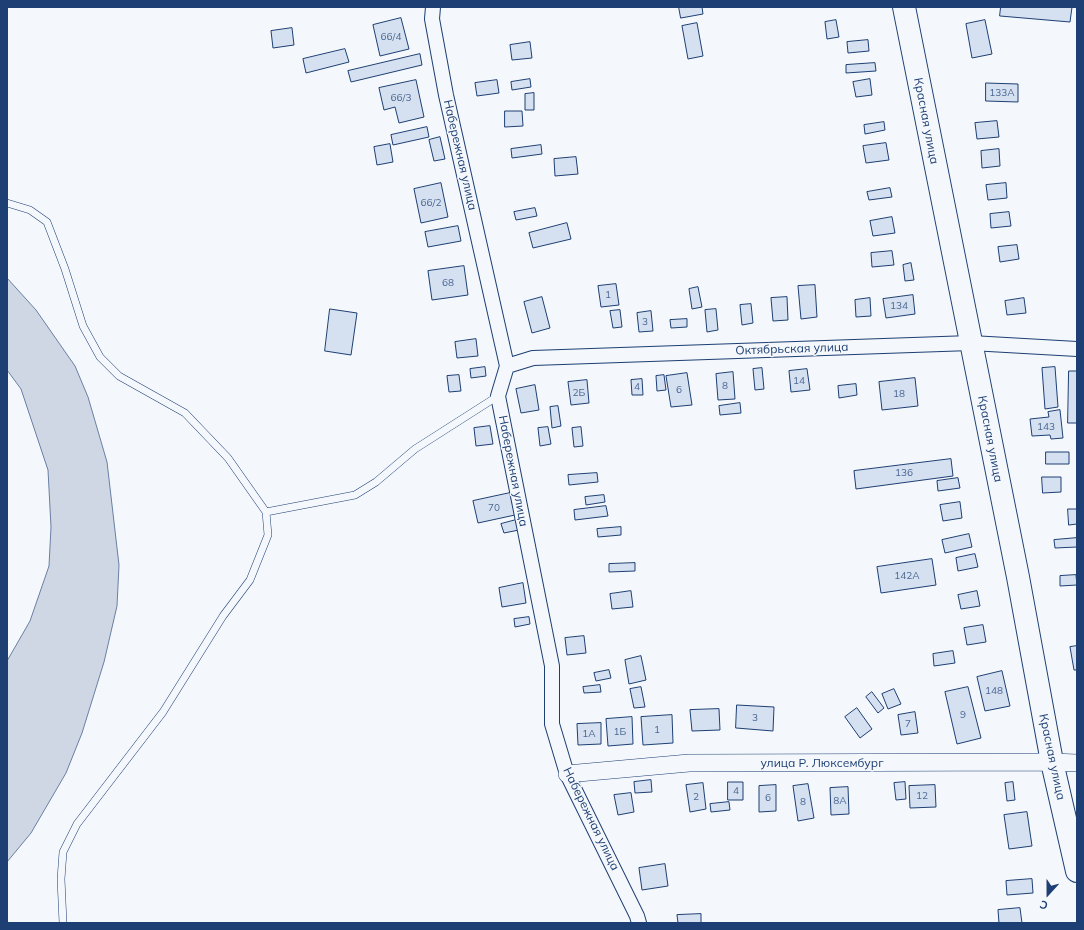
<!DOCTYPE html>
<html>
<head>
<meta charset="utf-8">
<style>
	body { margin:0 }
	#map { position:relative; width:1084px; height:930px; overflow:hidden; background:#f4f7fb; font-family:Mulish,sans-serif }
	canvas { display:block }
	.frame { position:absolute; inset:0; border:8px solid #1d3f73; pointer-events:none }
	.north { position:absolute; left:1028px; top:874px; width:40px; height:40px; -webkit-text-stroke:3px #f4f7fb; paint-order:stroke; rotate:201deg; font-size:11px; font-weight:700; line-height:16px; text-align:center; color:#1d3f73 }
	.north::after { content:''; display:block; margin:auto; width:14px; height:18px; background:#1d3f73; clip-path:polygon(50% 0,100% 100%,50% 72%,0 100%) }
</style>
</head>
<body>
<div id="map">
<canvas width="1084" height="930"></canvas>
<div class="frame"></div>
<div class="north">С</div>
</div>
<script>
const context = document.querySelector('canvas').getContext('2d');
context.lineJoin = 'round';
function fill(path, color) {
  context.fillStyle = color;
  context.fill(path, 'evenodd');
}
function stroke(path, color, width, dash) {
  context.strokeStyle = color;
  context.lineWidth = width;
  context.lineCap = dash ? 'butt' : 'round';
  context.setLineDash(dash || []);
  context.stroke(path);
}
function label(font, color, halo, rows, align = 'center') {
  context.font = font + ' Mulish,sans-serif';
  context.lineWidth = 3;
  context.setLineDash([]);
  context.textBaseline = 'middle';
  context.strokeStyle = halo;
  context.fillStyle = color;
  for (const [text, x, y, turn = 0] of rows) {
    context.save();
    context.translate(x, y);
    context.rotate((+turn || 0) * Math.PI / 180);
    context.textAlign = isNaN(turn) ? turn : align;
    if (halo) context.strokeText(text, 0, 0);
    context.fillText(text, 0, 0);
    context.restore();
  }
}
const water = new Path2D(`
	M7,278L36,310L75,366L88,397L107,462L119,565L117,606L104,662L82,733L66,773L31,833L7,862V866V661L30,621L49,566L51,527L48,470L21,389L7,370Z`);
const building = new Path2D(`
	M679,7H702L703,14L681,18Z
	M1001,7H1072L1070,22L1000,16Z
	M401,18L409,49L380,56L373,25Z
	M836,20L839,37L827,39L825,22Z
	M985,20L992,54L972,58L966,24Z
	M697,23L703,56L688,59L682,26Z
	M292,28L294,45L273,48L271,31Z
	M868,40L869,51L848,53L847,42Z
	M530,42L532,58L512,60L510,45Z
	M345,49L349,62L306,73L303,59Z
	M420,54L422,65L351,82L348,71Z
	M875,63L876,71L846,73V65Z
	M530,79L531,87L512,90L511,82Z
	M870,79L872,95L856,97L853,82Z
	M416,80L424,117L399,123L395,107L384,110L379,88Z
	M497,80L499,93L477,96L475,83Z
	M986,83L1018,84V102L986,101Z
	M534,93V110H525V94Z
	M505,111H522L523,126L505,127Z
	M997,121L999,137L977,139L975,123Z
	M884,122L885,130L865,134L864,125Z
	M427,127L429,137L393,145L391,135Z
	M440,137L445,159L434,161L429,140Z
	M886,143L889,160L866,163L863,146Z
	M390,144L393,162L377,165L374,147Z
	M541,145L542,154L512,158L511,149Z
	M999,149L1000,166L982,168L981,151Z
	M576,157L578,174L555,176L554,159Z
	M441,183L448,217L421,223L414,189Z
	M1006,183L1007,198L988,200L986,185Z
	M890,188L892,197L869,200L867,192Z
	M535,208L537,216L516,220L514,212Z
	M1009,212L1011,226L991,228L990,214Z
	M892,217L895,233L873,236L870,221Z
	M567,223L571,239L533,248L529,233Z
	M458,226L461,241L428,247L425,232Z
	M1017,245L1019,259L1000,262L998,247Z
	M892,251L894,265L872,267L871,253Z
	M911,263L914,280L905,281L903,265Z
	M464,266L468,295L432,300L428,271Z
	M616,284L619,305L601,307L598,286Z
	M815,285L817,317L801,319L798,286Z
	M698,287L702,307L692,309L689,289Z
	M913,295L915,314L886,318L883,299Z
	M542,297L550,328L532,333L524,302Z
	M787,297L788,320L773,321L771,298Z
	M870,298L871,316L856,317L855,300Z
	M1024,298L1026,313L1007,315L1005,301Z
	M751,304L753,323L742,325L740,305Z
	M330,309L357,313L351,355L325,351Z
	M716,309L718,330L707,332L705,310Z
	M620,310L622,327L613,328L610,311Z
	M651,311L653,331L639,332L637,313Z
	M687,319V327L671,328L670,320Z
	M476,339L478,356L457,358L455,342Z
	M485,367L486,376L471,378L470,369Z
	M1055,367L1058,407L1045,409L1042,368Z
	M762,368L764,389L755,390L753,369Z
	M807,369L810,390L791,392L789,371Z
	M1069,371H1077V423H1068Z
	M733,372L735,399L718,400L716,374Z
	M687,373L692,405L671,407L666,376Z
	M459,375L461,391L449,392L447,376Z
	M664,375L666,390L657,391L656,376Z
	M915,378L918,406L882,410L879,382Z
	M642,379L643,395H632L631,380Z
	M587,380L589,403L571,405L568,382Z
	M856,384L857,395L839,398L838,386Z
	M535,385L539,410L521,413L516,389Z
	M740,403L741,413L720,415L719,406Z
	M558,406L561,426L552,428L550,407Z
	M1060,410L1063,438L1051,439L1050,435L1032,436L1030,419L1049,417L1048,412Z
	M490,426L493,444L476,446L474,428Z
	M548,427L551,444L540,446L538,428Z
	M581,427L583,446L574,447L572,428Z
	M1046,452H1069V464H1046Z
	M951,459L953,476L856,489L854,471Z
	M597,473L598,482L569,485L568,475Z
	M1042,477H1061V492L1043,493Z
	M958,478L960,488L938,491L937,481Z
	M510,493L515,515L478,523L473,501Z
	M604,495L605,502L586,505L585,497Z
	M960,502L962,518L943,521L940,505Z
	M606,506L608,516L575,520L574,510Z
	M1068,509H1077V524L1069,525Z
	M516,520L519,530L504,533L501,524Z
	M621,527V535L598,537L597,529Z
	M969,534L972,547L945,553L942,540Z
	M1077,538V547L1055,548L1054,540Z
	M975,554L978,567L958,571L956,558Z
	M932,559L936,585L881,593L877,567Z
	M635,563V571L609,572V564Z
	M1076,575L1077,585L1060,586V576Z
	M523,583L526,603L502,607L499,588Z
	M631,591L633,607L612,609L610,594Z
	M977,591L980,606L961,609L958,595Z
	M529,617L530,624L515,627L514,619Z
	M983,625L986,642L967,645L964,628Z
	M584,636L586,653L567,655L565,638Z
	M1077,646V670H1074L1070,647Z
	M953,651L955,663L934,666L933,654Z
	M641,656L646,680L629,684L625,660Z
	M609,670L611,678L596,681L594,673Z
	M1002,671L1010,706L985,711L977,677Z
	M600,685L601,692L584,693L583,687Z
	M641,687L645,707L634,708L630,689Z
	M968,687L981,738L957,744L945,692Z
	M894,689L901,704L888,709L882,694Z
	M872,692L884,708L878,713L866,697Z
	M737,705L774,707L773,731L736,728Z
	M857,708L872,729L860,738L845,717Z
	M719,709L720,730L692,731L690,710Z
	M915,712L918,733L901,735L898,715Z
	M672,715L673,743L643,745L641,717Z
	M632,717L633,744L608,746L606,719Z
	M601,723V744L578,745L577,724Z
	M651,780L652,792L635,793L634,782Z
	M728,782H743V800H728Z
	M905,782L906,799L896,800L894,783Z
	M1013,782L1015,800L1007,801L1005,783Z
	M703,783L706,809L690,812L686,785Z
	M808,784L814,818L798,821L793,786Z
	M776,785V811L759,812V786Z
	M935,785L936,807L910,808L909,786Z
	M848,787L849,814L831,815L830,788Z
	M631,793L634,812L618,815L614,795Z
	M729,802L730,810L711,812L710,804Z
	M1027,812L1032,846L1009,849L1004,815Z
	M665,864L668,886L642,890L639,868Z
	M1032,879L1033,893L1007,895L1006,881Z
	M1020,908L1022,923H999L998,910Z
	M701,914V923H678L677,915Z`);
const service = new Path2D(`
	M7,203L30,210L47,222L65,269L83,326L100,357L119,376L185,413L228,458L266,512L355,495L376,482L415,449L498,396
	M63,923L61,879L63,852L77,824L163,712L223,616L250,580L268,535L266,512`);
const minor = new Path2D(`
	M433,7L432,19L446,95L507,366L498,396L552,666V724L567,774L637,916L639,923
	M507,366L533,358L971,343L1077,349`);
const tertiary = new Path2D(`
	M567,774L689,763L1052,762L1077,763`);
const primary = new Path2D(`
	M904,7L1018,577L1052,762L1077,871`);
const numberNames = [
	["66/4",391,37],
	["133А",1002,93],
	["66/3",401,98],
	["66/2",431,203],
	["68",448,283],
	["1",608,295],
	["134",899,306],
	["3",645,322],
	["14",799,381],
	["8",725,386],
	["4",637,387],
	["6",679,390],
	["2Б",579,393],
	["18",899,394],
	["143",1046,427],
	["136",904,473],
	["70",494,508],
	["142А",907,576],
	["148",994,691],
	["9",963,715],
	["3",755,718],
	["7",908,724],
	["1",657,730],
	["1Б",620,732],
	["1А",589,734],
	["4",736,791],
	["12",922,796],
	["2",696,797],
	["6",768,798],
	["8А",840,801],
	["8",803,802]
];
const streetNames = [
	["Красная улица",926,121,79],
	["Набережная улица",460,155,77],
	["Октябрьская улица",792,349,-2],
	["Красная улица",990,439,79],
	["Набережная улица",513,471,79],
	["Красная улица",1052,757,78],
	["улица Р. Люксембург",822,763],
	["Набережная улица",591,819,64]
];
fill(water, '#cfd7e4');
stroke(water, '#687fa3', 1);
fill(building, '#d5e0f0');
stroke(building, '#1d3f73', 1);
stroke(service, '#1d3f73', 8);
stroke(minor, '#1d3f73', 16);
stroke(tertiary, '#1d3f73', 18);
stroke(primary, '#1d3f73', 24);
stroke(service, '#f4f7fb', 7);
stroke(minor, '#f4f7fb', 14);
stroke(tertiary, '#f4f7fb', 17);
stroke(primary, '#f4f7fb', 22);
label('10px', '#4b6792', null, numberNames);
label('12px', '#1d3f73', '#f4f7fb', streetNames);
</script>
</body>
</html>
